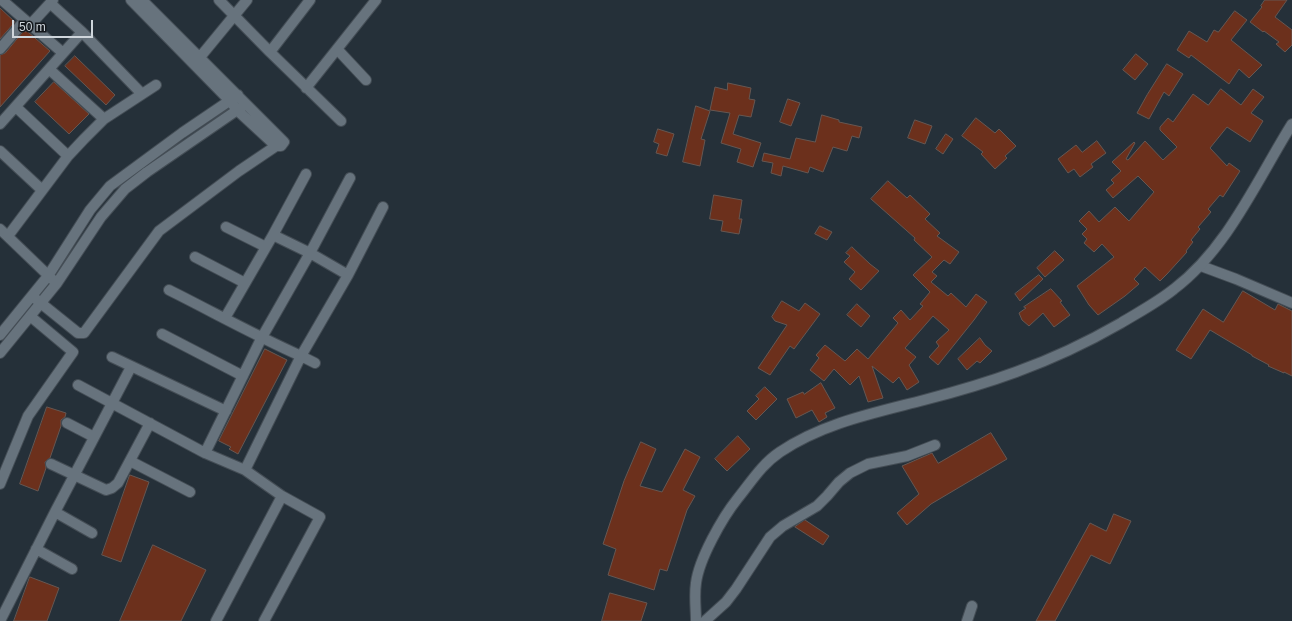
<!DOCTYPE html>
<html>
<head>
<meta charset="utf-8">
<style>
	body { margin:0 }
	#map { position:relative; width:1292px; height:621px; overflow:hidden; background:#253039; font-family:Helvetica,sans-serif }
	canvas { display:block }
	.scale { position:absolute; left:12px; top:20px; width:81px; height:18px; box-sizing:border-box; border:2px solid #cfd6dc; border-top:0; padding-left:5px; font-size:12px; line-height:14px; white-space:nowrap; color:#cfd6dc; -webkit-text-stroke:3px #13171c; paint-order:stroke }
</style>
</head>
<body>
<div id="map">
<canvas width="1292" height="621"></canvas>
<div class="scale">50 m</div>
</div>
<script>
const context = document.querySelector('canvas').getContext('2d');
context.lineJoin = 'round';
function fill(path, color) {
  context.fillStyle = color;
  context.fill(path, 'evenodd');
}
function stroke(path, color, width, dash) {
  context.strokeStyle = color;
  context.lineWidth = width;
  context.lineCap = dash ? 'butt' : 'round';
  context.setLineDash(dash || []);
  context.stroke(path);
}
const building = new Path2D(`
	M1265,0H1287L1275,17L1292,30V45L1285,52L1276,44L1279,42L1264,31L1263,32L1250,22L1262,7L1261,6Z
	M0,8L15,22L0,39Z
	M1235,11L1247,20L1231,40L1262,65L1249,78L1239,69L1229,84L1191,55L1189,58L1177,50L1189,31L1207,42L1214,30L1218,32Z
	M24,31L26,32L27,31L50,51L0,107V55L5,53Z
	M1136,54L1148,64L1135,80L1123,70Z
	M75,56L115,95L106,105L65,66Z
	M1167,64L1183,74L1169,96L1164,92L1149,119L1137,113L1147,95Z
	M54,82L89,114L69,134L35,102Z
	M728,83L751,88L749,99L755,100L751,117L739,115L733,134L761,143L753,167L737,162L741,149L721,143L730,113L710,110L715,87L727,90Z
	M1221,89L1241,105L1253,89L1264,97L1251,113L1263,121L1250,142L1227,127L1210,148L1227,166L1229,163L1240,171L1223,197L1220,195L1208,209L1211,212L1198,227L1200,229L1191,240L1193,242L1186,251L1187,252L1167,274L1160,281L1145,267L1134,279L1139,284L1125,296L1098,315L1089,305L1077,286L1114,257L1102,244L1094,252L1084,243L1087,239L1082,234L1087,229L1079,221L1089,211L1099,222L1115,207L1129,221L1154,192L1138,176L1113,198L1106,190L1114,183L1111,180L1121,171L1112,162L1134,142L1135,143L1126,159L1128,160L1145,141L1163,160L1177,147L1160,130V127L1168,118L1173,122L1193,94L1208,105Z
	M788,99L800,103L791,126L780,122Z
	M696,106L710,111L701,139L705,140L700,166L683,162Z
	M822,115L839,120V122L862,127L859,138L852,136L847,151L833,147L823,172L810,167L808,173L783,166L781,176L771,173L773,163L762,161L764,153L790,159L796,138L815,142Z
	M976,118L995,133L999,129L1016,146L1005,156L1007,158L995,169L981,154L983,152L962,136Z
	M915,120L932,126L925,144L908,138Z
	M658,129L674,134L667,156L656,153L659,144L654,142Z
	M946,134L953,139L943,154L936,149Z
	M1097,141L1106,153L1091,164L1093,167L1080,177L1074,169L1068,173L1058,159L1076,145L1082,152Z
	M888,181L907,198L910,195L930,214L925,219L940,233L937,236L959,252L950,264L944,260L932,272L937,276L931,282L948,296L951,293L966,307L976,294L987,302L974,320L938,365L929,357L939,346L936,342L949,330L933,316L905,348L916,357L909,365L919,382L907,390L899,377L893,383L872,366L883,398L868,402L859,376L850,385L834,369L824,381L810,370L819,358L816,355L825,345L845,361L857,349L868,359L898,323L893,318L901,310L910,320L923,306L920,304L930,292L913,275L932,257L914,240L915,238L871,199Z
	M714,195L742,200L739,219H742L739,234L721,231L723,221L710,219Z
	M820,226L832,232L827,240L815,234Z
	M852,247L870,264L879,271L861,290L849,279L855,272L844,262L850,256L846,253Z
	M1055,251L1064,260L1045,277L1037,268Z
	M1039,275L1043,279L1020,301L1015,294Z
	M1051,289L1062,301L1060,302L1070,315L1054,327L1043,313L1029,326L1022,320L1019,313L1026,308L1024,307Z
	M1243,291L1275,310L1278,304L1292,311V376L1284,372V373L1268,366L1269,365L1252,356V355L1210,330L1191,359L1176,350L1203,309L1223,322Z
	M782,301L799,311L805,303L820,314L794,349L790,346L770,375L758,368L787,325L775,321L772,317Z
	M857,304L870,316L861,327L847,315Z
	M980,338L985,345L992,351L980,363L977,361L967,370L958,359Z
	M265,349L287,360L238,454L229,449L231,447L219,441Z
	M821,383L835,408L825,413L827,417L819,422L812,410L796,418L787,399L803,392L804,394Z
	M765,387L777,399L756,420L747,411L759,399L756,396Z
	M47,407L66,413L65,417L61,420V426L50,458L45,462L46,468L38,491L20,484Z
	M991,433L1007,459L931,504L907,525L897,513L919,494L902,466L932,453L938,463Z
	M738,436L750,449L727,471L715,459Z
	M641,442L656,449L640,486L662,492L685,449L700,457L683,490L695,496L687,510L667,571L660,569L654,590L608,575L616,549L603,544L624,481Z
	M130,475L149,482L121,562L102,555Z
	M1114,514L1131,521L1110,564L1091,555L1055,621H1036L1090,523L1106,531Z
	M805,520L829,536L823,545L795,527Z
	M153,545L206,570L181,621H120Z
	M30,577L59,588L47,621H14Z
	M610,593L647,603L641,621H602Z`);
const minor = new Path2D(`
	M2,0L63,53
	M131,0L230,101L237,110L276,146
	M219,0L270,52L341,121
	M50,3L82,32L142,94
	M31,24L53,0
	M0,49L25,20
	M337,49L366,80
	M270,52L310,0
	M196,62L247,0
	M49,69L104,119
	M306,88L376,0
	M16,107L68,156
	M0,124L82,32
	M0,151L42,190
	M226,227L266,247
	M0,229L53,280
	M273,235L306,174
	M8,236L68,156L84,139L104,119L156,85
	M195,257L245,283
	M1201,266L1236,279L1292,303
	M169,290C213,312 256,336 301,356L348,275L383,207
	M32,296L78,333H84L159,231L239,171L276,146H281L284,142L142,0
	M225,318L273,235L310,253L348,275
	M162,334L243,376
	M0,335L48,276L90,210L110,186L182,133L238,95
	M0,353L57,283L101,217L125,189L147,172L246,104
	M112,357L226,411
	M78,385L205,453L245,470L301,356L315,363
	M67,423L94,437
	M205,453L261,339L310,253L350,178
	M130,461L190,492
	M51,464L106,490L112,488L118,483L150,423
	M245,470L282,496L320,517L264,621
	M0,484L28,416L73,352L30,316
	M55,512L92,533
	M36,549L72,569
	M0,621L55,512L131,367
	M216,621L282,496
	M705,621L726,602L736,589L770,537L783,526L817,506L827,496L839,482L850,473L868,464L907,456L935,445
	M967,621L972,606`);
const tertiary = new Path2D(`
	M696,621C696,609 694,596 696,583C699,559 722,518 738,498C751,482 762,464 780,452C823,423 874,413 924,400C955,392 986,383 1016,372C1052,359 1088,342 1121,323C1139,312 1158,302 1174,289C1228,248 1257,180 1292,124`);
fill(building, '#6c301c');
stroke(building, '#665752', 1);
stroke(minor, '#444d55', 12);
stroke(tertiary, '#444d55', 12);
stroke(minor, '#67737d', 10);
stroke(tertiary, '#67737d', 10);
</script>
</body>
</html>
